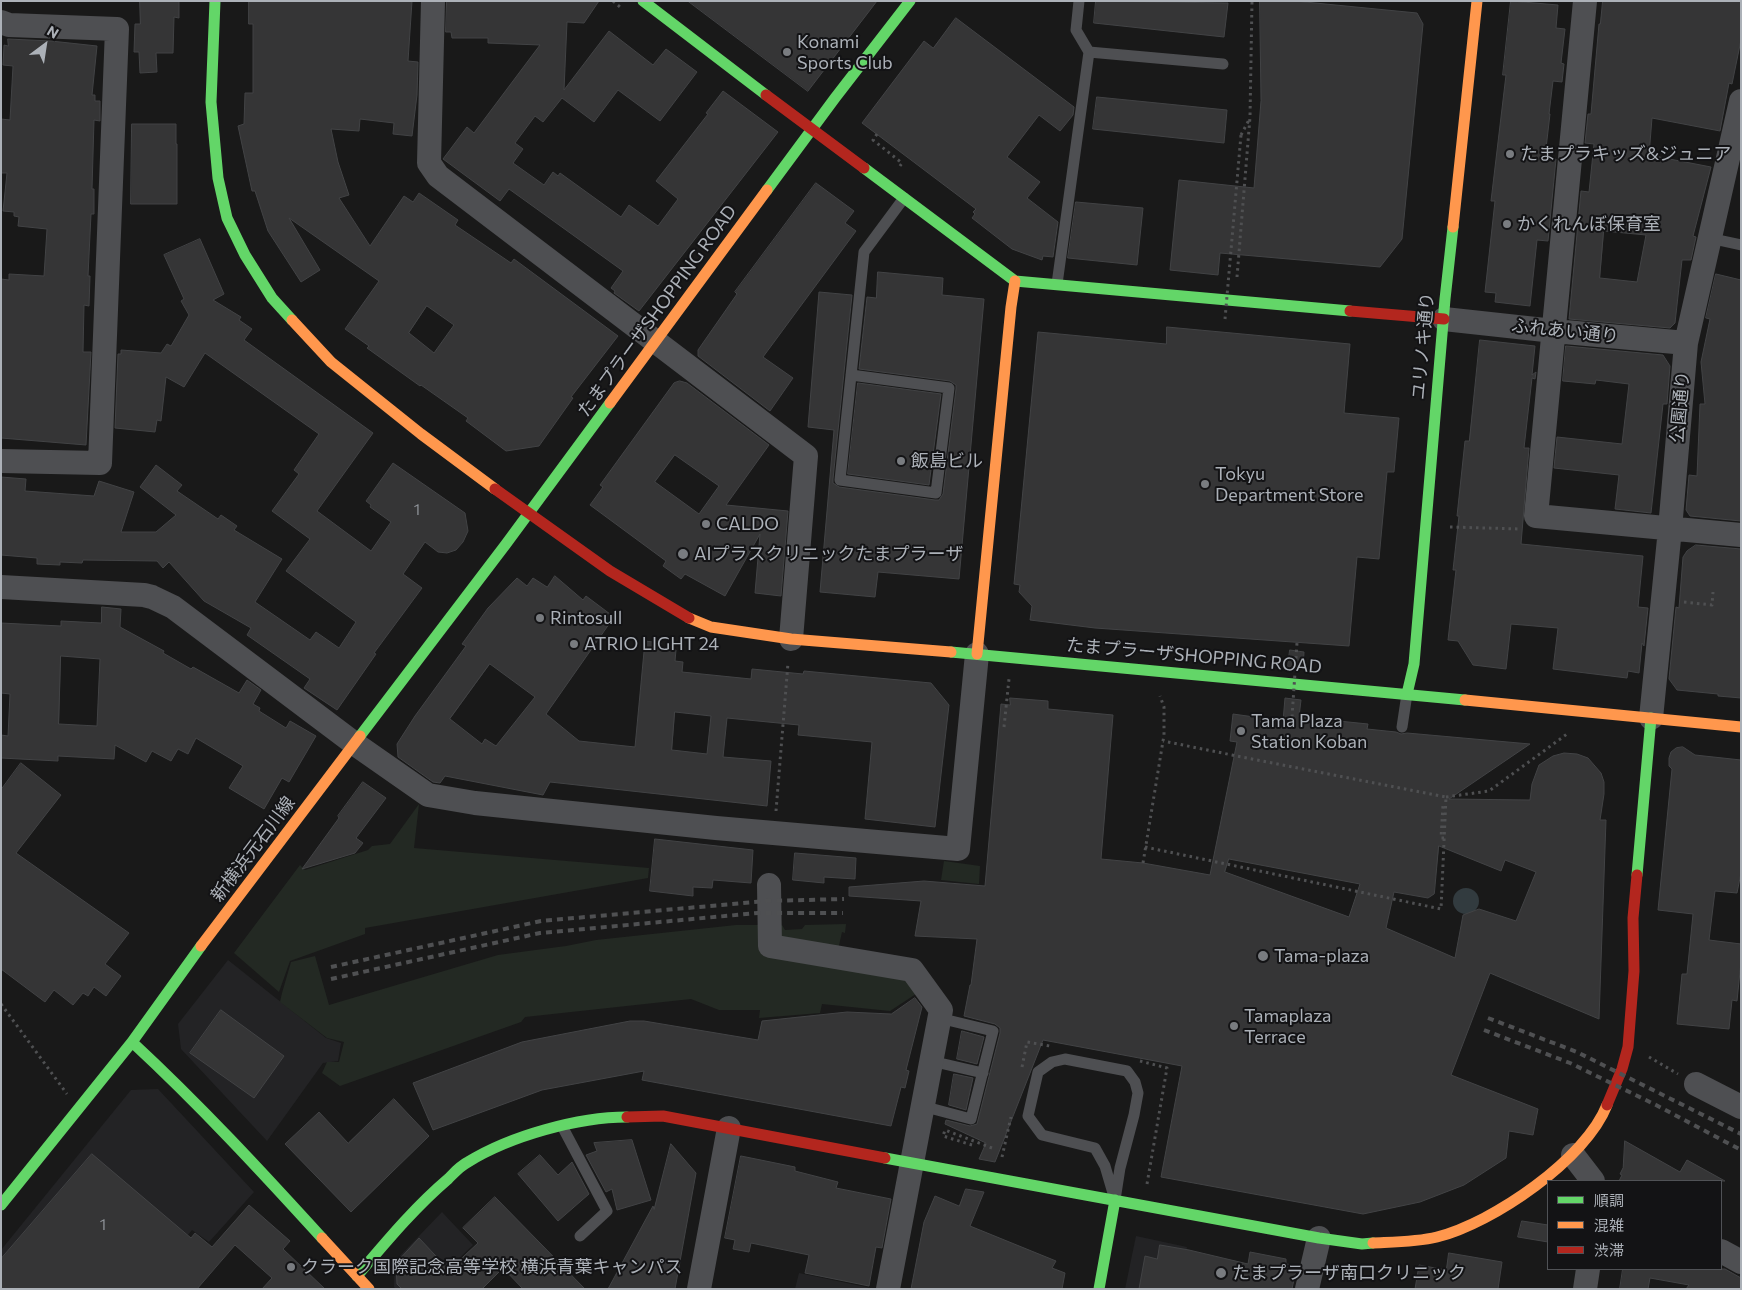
<!DOCTYPE html>
<html>
<head>
<meta charset="utf-8">
<style>
	body { margin:0 }
	#map { position:relative; width:1742px; height:1290px; overflow:hidden; background:#191919; font-family:Commissioner,"Noto Sans JP",sans-serif }
	canvas { display:block }
	.frame { position:absolute; inset:0; border:2px solid #acb1b8; pointer-events:none }
	.legend { position:absolute; left:1547px; top:1180px; width:175px; height:90px; box-sizing:border-box; background:#131315; border:1px solid #505256; margin:0; padding:6px 9px; list-style:none; font-size:15px; color:#acb1b8 }
	.legend li { display:flex; align-items:center; gap:10px; height:25px }
	.legend b { width:25px; border:1px solid #505256 }
	.north { position:absolute; left:20px; top:20px; width:50px; height:50px; -webkit-text-stroke:4px #131315; paint-order:stroke; rotate:31deg; font-size:14px; font-weight:700; line-height:20px; text-align:center; color:#acb1b8 }
	.north::after { content:''; display:block; margin:auto; width:18px; height:22px; background:#acb1b8; clip-path:polygon(50% 0,100% 100%,50% 72%,0 100%) }
</style>
</head>
<body>
<div id="map">
<canvas width="1742" height="1290"></canvas>
<div class="frame"></div>
<ul class="legend">
<li><b style="height:6px;background:#63d668"></b>順調</li>
<li><b style="height:6px;background:#ff974d"></b>混雑</li>
<li><b style="height:6px;background:#b3261e"></b>渋滞</li>
</ul>
<div class="north">N</div>
</div>
<script>
const context = document.querySelector('canvas').getContext('2d');
context.lineJoin = 'round';
function fill(path, color) {
  context.fillStyle = color;
  context.fill(path, 'evenodd');
}
function stroke(path, color, width, dash) {
  context.strokeStyle = color;
  context.lineWidth = width;
  context.lineCap = dash ? 'butt' : 'round';
  context.setLineDash(dash || []);
  context.stroke(path);
}
function label(font, color, halo, rows, align = 'center') {
  context.font = font + ' Commissioner,"Noto Sans JP",sans-serif';
  context.lineWidth = 4;
  context.setLineDash([]);
  context.textBaseline = 'middle';
  context.strokeStyle = halo;
  context.fillStyle = color;
  for (const [text, x, y, turn = 0] of rows) {
    context.save();
    context.translate(x, y);
    context.rotate((+turn || 0) * Math.PI / 180);
    context.textAlign = isNaN(turn) ? turn : align;
    if (halo) context.strokeText(text, 0, 0);
    context.fillText(text, 0, 0);
    context.restore();
  }
}
const built = new Path2D(`
	M228,960L326,1038L341,1043L338,1061L323,1063L267,1141L181,1049L178,1024Z
	M158,1089L254,1192L209,1242L192,1230L143,1289H1V1250L131,1090Z
	M442,1212L473,1245L427,1289H396L394,1287L395,1261Z
	M1136,1236L1187,1247L1178,1289H1125Z
	M799,1273L875,1289H795Z`);
const green = new Path2D(`
	M419,804L414,848L649,868L648,878L365,928V934L290,961L279,992L234,953L300,865L305,870L368,850L372,846L390,844Z
	M944,861L980,866L979,884L941,880Z
	M846,924L845,933L842,932L838,950L778,939L779,926L782,925L785,930L802,929L805,925Z
	M736,925H760V931L910,974L922,990L890,1011L822,1004L820,1013L759,1018L760,1010H719L691,999L525,1017L521,1022L340,1086L322,1073L327,1062H339L344,1042L327,1038L280,1002L282,993L291,962L315,956L329,1005L498,955L566,946L596,940Z`);
const water = new Path2D(`
	M1453 901a13 13 0 1 1 26 0a13 13 0 1 1-26 0Z`);
const building = new Path2D(`
	M140,1H179V18L174,17L173,53H156L157,72L140,73L139,52H134L135,24H140Z
	M249,1H412L408,61L418,62L417,95L412,136L393,134L394,123L360,119L359,131L331,129L338,162L349,195L339,198L370,246L404,196L413,202L419,193L458,220L455,225L511,263L514,259L618,336L571,397L573,398L539,446L506,451L466,421L468,418L421,385L420,386L367,348L369,346L345,329L379,281L289,218L320,270L301,282L268,231L255,191H252L238,126L244,124L245,93H253V24H249ZM427,306L454,325L434,353L409,333Z
	M447,1H599L584,23L567,22L564,90L609,31L653,65L666,49L697,72L660,121L618,90L594,122L562,98L543,122L535,116L515,143L523,149L513,163L544,185L553,172L558,176L560,173L621,217L629,205L658,226L678,199L656,181L708,114L706,113L723,91L778,132L639,311L614,293L615,291L611,288L623,271L509,189L500,201L443,159L467,127L474,133L540,45L488,43V38H452L451,32H446Z
	M688,1H877L808,91Z
	M1096,1L1228,3L1224,37L1094,23Z
	M1260,1H1295L1417,13L1423,24L1402,239L1380,267L1220,253L1218,275L1170,270L1179,180L1254,188L1261,101Z
	M1511,1L1558,5L1556,28L1565,29L1561,63L1564,64L1562,82L1553,81L1549,114H1550L1545,157L1556,159L1548,241L1537,240L1530,306L1495,302L1496,293L1485,292L1495,201H1491L1506,75H1503Z
	M1603,1H1741V40L1732,84L1729,83L1720,131L1652,118L1649,155L1711,167L1693,236L1696,237L1691,260H1682L1675,323L1670,328L1569,319L1581,191L1589,192L1594,144L1585,143L1588,114H1591L1599,24H1600ZM1604,231L1646,235L1637,282L1600,278Z
	M956,18L1074,107L1073,115L1060,131L1039,115L1007,157L1040,182L1027,198L1058,222L1053,257L1043,256L1042,260L1012,249L972,218L975,214L973,212L976,209L862,123L924,41L933,48Z
	M8,39L51,41L97,46L92,95H95V101H100V121L94,120L92,189H94V214H91L88,276H90L89,306L84,305L83,352H91L86,445L1,438V279L9,280V274L44,276L47,229L18,226L19,217L14,216V212L3,211L7,173H1V119L10,120L13,66L3,65L4,45L8,46Z
	M1097,97L1227,110L1224,143L1093,129Z
	M132,124H176V144H177V204H131Z
	M816,183L854,211L845,223L856,231L763,357L793,378L770,411L698,356V350L737,294L735,292Z
	M1076,202L1143,208L1137,265L1068,258Z
	M200,239L224,294L213,300L241,317L239,320L252,329L244,340L373,433L317,511L371,551L391,522L370,507L371,505L366,501L393,463L465,513L468,531L463,542L456,550L447,553L438,552L425,542L403,574L422,588L374,653L376,654L337,710L304,688L310,679L247,635L251,628L204,601L169,562L163,568L157,561L83,560L82,563L60,562V565L37,564V558L1,555V477L26,479L25,491L94,496L99,481L134,492L121,532H156L176,515L140,487L156,465L182,485L177,491L218,519L221,515L237,526L234,530L282,559L255,602L310,640L316,632L339,648L356,622L286,571L310,539L272,511L299,474L294,470L319,434L205,353L184,387L166,377L161,421L157,420L155,432L115,428L118,354H121V350L161,353L167,344L171,346L189,315L181,301L184,299L164,255Z
	M878,272L943,278L942,295L984,299L959,579L878,572L875,597L820,592L834,430L808,427L819,292L852,295L833,479V483L839,487L935,500H939L943,494L956,389V385L950,381L859,369L867,297L876,298Z
	M1716,274L1741,280V521L1690,516L1686,510L1689,475L1697,476L1700,404H1705L1701,362L1710,319L1706,318Z
	M1167,327L1350,344L1344,413L1399,418L1394,472H1387L1379,559L1357,557L1349,646L1095,628L1030,620L1032,606L1019,592L1020,585L1014,584L1038,332L1166,344Z
	M1480,340L1535,346L1532,375L1536,372L1535,379L1532,378L1524,448H1529L1521,544L1643,556L1638,607L1648,608L1644,646L1642,643L1639,673L1628,671L1627,678L1553,669L1558,628L1511,624L1506,669L1473,665L1458,641L1448,640L1456,570H1453L1459,516H1457L1465,441H1469Z
	M1566,346L1663,355L1670,366L1667,404H1663L1651,513L1615,509L1619,475L1554,468L1557,437L1622,444L1629,384L1596,380L1595,384L1563,381Z
	M680,381L687,383L769,445L726,505L788,511L781,596L755,593L760,534L725,596L685,574L681,579L663,566L666,561L590,505L603,487L600,485L674,383ZM675,455L719,486L699,514L655,482Z
	M858,383L941,394L929,485L848,474Z
	M1696,545L1741,549V698L1718,696V694L1677,690L1669,679L1676,607L1679,608L1683,557L1687,551Z
	M555,576L583,600L586,596L614,617L546,714L579,741L635,747L645,641L661,643L660,649L676,650L675,661L683,662L682,672L751,679L752,669L803,674L804,671L931,683L949,705L935,827L865,819L872,742L798,735L799,725L727,718L723,757L771,761L767,806L550,782L543,795L445,776L440,783L433,782L398,757L397,744L415,716L466,646L462,644L488,608L517,578L527,586L533,578L547,587ZM490,664L535,697L496,746L485,739L482,744L450,719ZM675,712L711,716L707,754L672,750Z
	M102,607L121,609L120,627L164,651L163,653L191,669L193,667L239,693L247,680L261,690L253,704L260,708L259,711L286,728L290,721L316,736L289,782L282,778L264,809L229,788L243,766L196,738L188,754L178,749L171,761L152,751L146,762L115,745L114,759L58,756V761L1,758V735L8,736L10,694L1,693V623L61,626V621L101,623ZM61,656L100,659L97,726L59,724Z
	M1290,650L1304,652L1303,669L1288,667Z
	M1010,698L1048,701V709L1113,715L1101,859L1143,863L1210,875L1237,742L1230,741L1233,714L1283,721L1285,698L1301,700L1299,717L1368,724L1367,729L1396,732L1401,734L1407,733L1530,744L1449,799L1530,800L1532,784L1539,765L1553,756L1564,753L1577,754L1588,758L1601,773L1604,782V794L1600,820H1606L1599,1019L1490,973L1451,1075L1538,1109L1533,1135L1509,1131L1506,1158L1464,1185L1420,1202L1363,1214L1161,1177L1182,1066L1043,1040L995,1162L979,1159L986,1143L945,1124L946,1120L970,1126L977,1124L1000,1033V1028L995,1024L964,1016L970,985H971L977,939L915,936L921,901L849,896V887L924,881L985,886L1001,704L1010,705ZM1439,846L1501,871L1505,860L1536,872L1516,921L1479,909L1463,915L1455,958L1386,928L1394,892L1428,898L1434,894ZM1229,859L1360,884L1349,917L1225,872Z
	M1683,747L1695,755L1741,760V873L1737,893L1715,891L1709,940L1741,944V962L1737,1001L1732,1000L1729,1029L1677,1024L1682,974H1687L1693,914L1658,910L1672,769L1669,766V758L1671,752L1676,748Z
	M21,763L61,795L16,853L129,933L105,964L121,976L106,996L94,987L88,996L83,993L73,1005L54,990L45,1002L1,969V790Z
	M363,782L386,798L356,838L363,843L355,853L302,869L339,818L338,816Z
	M655,839L753,850L751,883L713,880L712,888L693,887V896L650,891Z
	M795,853L856,858L855,879L824,877V883L793,880Z
	M915,998L922,1007L906,1070L909,1071L905,1088L901,1087L891,1126L642,1080L644,1071L542,1090L433,1130L413,1083L522,1042L630,1021H644L758,1040L762,1021L847,1012L891,1014Z
	M221,1010L284,1056L254,1098L190,1053Z
	M962,1031L984,1037L977,1064L957,1059Z
	M954,1074L973,1078L966,1110L949,1105Z
	M394,1099L429,1136L351,1212L285,1144L319,1112L348,1143Z
	M632,1140L651,1200L617,1210L612,1189L606,1192L586,1155L597,1151L594,1143Z
	M1625,1141L1680,1172L1687,1160L1725,1181H1619L1622,1175L1620,1174L1623,1168Z
	M671,1144L696,1173L675,1289H608L653,1206L654,1209Z
	M92,1154L191,1238L195,1233L212,1247L249,1205L290,1241L283,1249L325,1289H262L272,1278L235,1245L197,1289H1V1259Z
	M540,1155L558,1175L572,1162L589,1194L558,1221L518,1174Z
	M741,1156L795,1167V1171L838,1182L836,1188L891,1199L882,1248L876,1247L869,1286L805,1273L809,1255L751,1243L749,1252L733,1249L735,1240L725,1238Z
	M966,1189L984,1192L970,1226L1056,1261L1052,1268L1065,1273L1062,1289H911L924,1222L935,1196L959,1206Z
	M495,1197L585,1289H523L503,1268L482,1289H402L397,1284L396,1263L419,1238L449,1270L478,1243L463,1228Z
	M1522,1221L1548,1225V1242L1518,1237Z
	M1160,1245L1189,1250L1248,1264L1250,1252L1286,1259V1264L1293,1265L1292,1269L1296,1270L1292,1289H1139L1145,1256L1157,1259Z
	M1449,1253L1502,1262L1498,1289H1415L1419,1265L1446,1270Z
	M1623,1269H1725L1741,1278V1289H1686L1689,1285L1650,1278L1648,1289H1620Z`);
const path = new Path2D(`
	M613,1L620,7
	M877,134L873,140L902,163L900,166
	M1241,135L1249,120
	M1237,277L1250,117L1252,1
	M1450,527L1520,529
	M1684,602L1712,605L1713,592
	M1004,727L1009,679
	M1446,797L1489,791L1567,734
	M776,811L788,663
	M1444,838H1441L1443,805H1446
	M1145,847L1441,909L1446,797L1232,755L1163,741
	M1143,863L1164,735V707L1160,696
	M1649,1057L1678,1074
	M1140,1061L1167,1068L1147,1184
	M1022,1067L1027,1042L1050,1046
	M972,1145L943,1136L945,1130L992,1148
	M1002,1157L1011,1117`);
const lane = new Path2D(`
	M1089,52L1223,64
	M1709,238L1741,245
	M1057,284L1089,52L1076,30L1079,1
	M851,375L949,388L936,493L840,480L864,252L904,198
	M1402,727L1407,694
	M1065,1059L1127,1071L1135,1082L1138,1093L1134,1115L1120,1168L1115,1200L1105,1166L1095,1148L1042,1135L1028,1116L1038,1072L1052,1062Z
	M931,1061L983,1073
	M922,1106L971,1119L993,1031L939,1018
	M562,1126L607,1211L580,1236`);
const street = new Path2D(`
	M433,1L429,163L438,176L806,456L791,639
	M1585,1L1536,516L1741,535
	M1,22L9,25L117,29L100,463L1,461
	M1444,319L1554,331L1686,343
	M1,587L144,595L152,597L173,607L355,744L428,795L475,803L716,828L958,849L977,654
	M1651,718L1670,529L1686,343L1741,101
	M769,885L770,946L912,970L941,1010L888,1289
	M1696,1084L1741,1107
	M1573,1155L1593,1181
	M1721,1251L1741,1262
	M699,1289L729,1128
	M1307,1289L1319,1238
	M1585,1289L1588,1269`);
const fast = new Path2D(`
	M215,1L211,102L218,178L227,218L245,255L272,298L292,320
	M643,1L766,95
	M864,168L1015,281L1350,311
	M767,190L835,98L910,1
	M951,652L1465,700
	M1407,694L1414,664L1445,299L1453,227
	M360,736L506,544L610,403
	M1637,875L1651,718
	M132,1042C199,1104 261,1171 322,1238
	M885,1158L1319,1238L1362,1244L1373,1243
	M1,1205L132,1042L201,946
	M357,1276C386,1242 414,1208 448,1179C454,1173 460,1166 468,1162C510,1136 578,1117 627,1117
	M1099,1289L1115,1200`);
const slow = new Path2D(`
	M1453,227L1477,1
	M292,320L331,362L421,434L495,489
	M610,403L767,190
	M689,618L711,627L791,639L951,652
	M977,654L1011,307L1015,281
	M1465,700L1741,727
	M201,946L360,736
	M322,1238L369,1289
	M1373,1243C1394,1242 1417,1242 1437,1237C1493,1223 1586,1159 1607,1105`);
const jam = new Path2D(`
	M1350,311L1444,319
	M495,489L610,571L689,618
	M1607,1105L1622,1069L1628,1047L1634,971L1633,918L1637,875
	M627,1117L663,1116L885,1158`);
const rail = new Path2D(`
	M331,967L541,921L766,901L844,899
	M331,979L540,933L758,913H843
	M1488,1018L1577,1052L1741,1134
	M1484,1030L1570,1063L1656,1105L1741,1150`);
const pathBridge = new Path2D(`
	M1225,319L1241,135
	M1292,717L1297,643
	M1,1004L67,1094`);
const jamBridge = new Path2D(`
	M766,95L864,168`);
const markers = [
	[787,52,5,"#797c80"],
	[1510,154,5,"#797c80"],
	[1507,224,5,"#797c80"],
	[901,461,5,"#797c80"],
	[1205,484,5,"#797c80"],
	[706,524,5,"#797c80"],
	[683,554,6,"#797c80"],
	[540,618,5,"#797c80"],
	[574,644,5,"#797c80"],
	[1241,731,5,"#797c80"],
	[1263,956,6,"#797c80"],
	[1234,1026,5,"#797c80"],
	[291,1267,5,"#797c80"],
	[1221,1273,6,"#797c80"]
];
const numberNames = [
	["1",417,510],
	["1",103,1225]
];
const poiNames = [
	["Konami",797,42],
	["Sports Club",797,63],
	["たまプラキッズ&ジュニア",1520,154],
	["かくれんぼ保育室",1517,224],
	["飯島ビル",911,461],
	["Tokyu",1215,474],
	["Department Store",1215,495],
	["CALDO",716,524],
	["AIプラスクリニックたまプラーザ",694,554],
	["Rintosull",550,618],
	["ATRIO LIGHT 24",584,644],
	["Tama Plaza",1251,721],
	["Station Koban",1251,742],
	["Tama-plaza",1274,956],
	["Tamaplaza",1244,1016],
	["Terrace",1244,1037],
	["クラーク国際記念高等学校 横浜青葉キャンパス",301,1267],
	["たまプラーザ南口クリニック",1232,1273]
];
const streetNames = [
	["たまプラーザSHOPPING ROAD",657,311,-54],
	["ふれあい通り",1565,331,6],
	["ユリノキ通り",1423,346,-85],
	["公園通り",1680,407,-85],
	["たまプラーザSHOPPING ROAD",1194,656,5],
	["新横浜元石川線",253,849,-53]
];
fill(built, '#232325');
fill(green, '#232923');
fill(water, '#323b3f');
fill(building, '#353536');
stroke(building, '#424345', 1);
stroke(path, '#4f5052', 3, [2.5, 4]);
stroke(lane, '#4e4f52', 11);
stroke(street, '#4e4f52', 24);
stroke(fast, '#63d668', 11);
stroke(slow, '#ff974d', 11);
stroke(jam, '#b3261e', 11);
stroke(rail, '#4f5052', 4, [6, 5]);
stroke(pathBridge, '#4f5052', 3, [2.5, 4]);
stroke(jamBridge, '#b3261e', 11);
for (const [x, y, r, color] of markers) {
  const dot = new Path2D();
  dot.arc(x, y, r, 0, 2 * Math.PI);
  context.fillStyle = color;
  context.fill(dot);
  stroke(dot, '#131315', 2);
}
label('15px', '#8e9298', null, numberNames);
label('18px', '#acb1b8', '#131315', poiNames, 'left');
label('18px', '#acb1b8', '#131315', streetNames);
</script>
</body>
</html>
